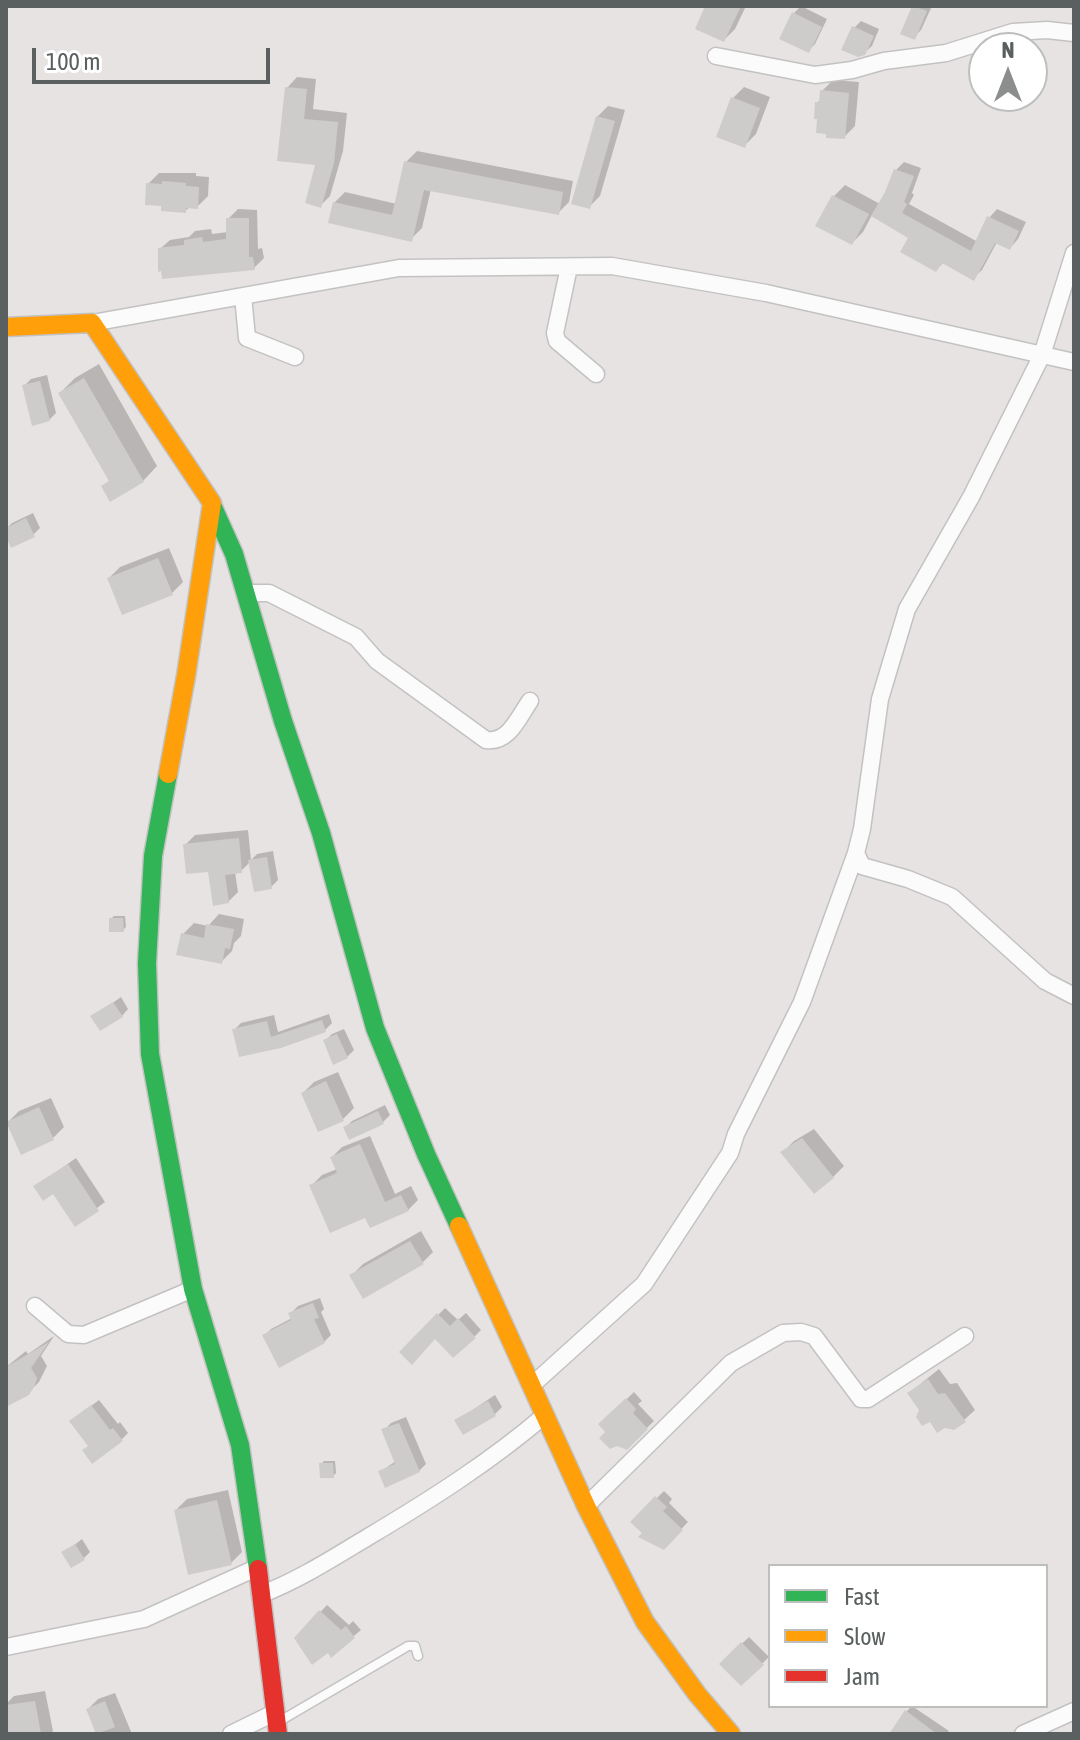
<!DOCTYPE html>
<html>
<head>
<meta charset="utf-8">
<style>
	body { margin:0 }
	#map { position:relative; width:1080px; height:1740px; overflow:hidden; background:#e8e3e3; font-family:"Asap Condensed",sans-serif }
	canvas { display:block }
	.frame { position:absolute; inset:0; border:8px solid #59605f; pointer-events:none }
	.legend { position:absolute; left:768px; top:1564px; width:280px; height:144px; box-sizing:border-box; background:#fff; border:2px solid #bdbfbf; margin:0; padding:10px 14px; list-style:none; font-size:24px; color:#59605f }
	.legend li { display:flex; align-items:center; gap:16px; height:40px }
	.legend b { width:40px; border:2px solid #bdbfbf }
	.north { position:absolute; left:968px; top:32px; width:80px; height:80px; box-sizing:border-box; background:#fff; border:2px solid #bdbfbf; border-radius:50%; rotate:0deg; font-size:22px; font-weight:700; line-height:32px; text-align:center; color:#59605f }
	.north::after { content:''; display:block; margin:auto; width:28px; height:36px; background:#8b8e8d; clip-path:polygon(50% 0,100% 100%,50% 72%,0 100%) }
	.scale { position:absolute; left:32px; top:48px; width:238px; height:36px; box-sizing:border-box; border:4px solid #59605f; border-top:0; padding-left:10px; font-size:24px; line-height:28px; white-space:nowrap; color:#59605f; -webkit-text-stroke:6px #fff; paint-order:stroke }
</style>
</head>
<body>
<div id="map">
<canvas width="1080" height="1740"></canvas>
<div class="frame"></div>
<ul class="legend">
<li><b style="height:10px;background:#30b455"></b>Fast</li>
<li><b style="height:10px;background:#ff9f0a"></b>Slow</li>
<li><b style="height:10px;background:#e5322d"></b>Jam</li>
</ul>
<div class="north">N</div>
<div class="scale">100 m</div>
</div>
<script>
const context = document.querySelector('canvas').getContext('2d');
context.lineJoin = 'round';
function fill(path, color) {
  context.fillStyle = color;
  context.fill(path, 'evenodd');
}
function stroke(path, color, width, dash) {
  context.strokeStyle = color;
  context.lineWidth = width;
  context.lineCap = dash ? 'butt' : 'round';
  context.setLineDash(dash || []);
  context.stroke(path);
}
const shadow = new Path2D(`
	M707,6H746L735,29L724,40Z
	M801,6L827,19L815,44L808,51L794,13Z
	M914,6H932L921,30L914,37L902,32Z
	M861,21L879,29L872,46L864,53L854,28Z
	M297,77L316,79L313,109L347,113L343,151L330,196L320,206L317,164L287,88Z
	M833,80L859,82L855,126L844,137L819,118L817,103L821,99L822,91Z
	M744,87L770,97L756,134L745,145L719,135L733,98Z
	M608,106L625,110L600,196L589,207L597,117Z
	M417,151L573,181L569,202L558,213L431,189L422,228L411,239L334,203L345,192L397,204L406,162Z
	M904,162L921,168L912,193L914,195L909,204L978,242L989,218L997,209L1026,222L1018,239L1010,248L997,242L982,270L973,278L944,262L936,270L910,237L872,215L863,232L852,243L834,196L845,185L880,204L895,171Z
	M159,173H196V176L209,177L208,196L197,207L191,206L185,211L163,204L148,184Z
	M238,209L257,210L258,249L262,248L264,258L254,268L160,249L170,240L189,237L195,231L211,229L212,234L228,232V219Z
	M99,364L157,466L143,481L103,486L110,480L60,393L75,378Z
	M47,375L56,413L49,420L24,386L31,379Z
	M33,513L40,528L33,535L6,533V529L12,523Z
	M169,548L183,582L172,593L109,578L120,567Z
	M248,830L251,860L257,854L273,851L278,880L271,887L250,862L241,871L235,872L238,892L228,902L210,870L185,845L195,835Z
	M219,914L244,919L241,936L234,943L232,951L221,962L183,934L194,923L208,926Z
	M114,916H125L126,927L123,930L111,919Z
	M121,997L128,1009L122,1016L93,1017Z
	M329,1014L332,1023L325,1030L280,1046L234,1030L241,1023L274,1015L278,1032Z
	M344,1029L354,1050L347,1057L325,1041L332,1034Z
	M338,1072L354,1108L343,1119L319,1129L303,1093L314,1082Z
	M51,1098L64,1127L53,1138L8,1122L19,1111Z
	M385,1105L390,1115L383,1122L350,1137L345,1128L352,1121Z
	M814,1129L844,1166L833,1177L783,1152L794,1141Z
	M370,1136L395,1194L411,1186L418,1200L408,1210L366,1215L312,1185L322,1175L337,1169L332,1157L342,1147Z
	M76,1158L105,1202L76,1224L53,1192L36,1186Z
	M421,1231L433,1252L422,1263L352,1275L363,1264Z
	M320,1298L324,1309L321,1312L331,1335L324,1342L264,1336L271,1329L292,1318L291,1313L298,1306Z
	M445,1308L458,1320L466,1313L481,1330L475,1336H436L402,1352Z
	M54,1336L41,1356L47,1366L39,1382L27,1394L6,1405V1367L26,1351L28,1354Z
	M939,1369L950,1384L957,1383L975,1410L964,1420L921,1410L909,1393Z
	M634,1392L642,1401L638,1404L654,1421L626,1448L601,1424Z
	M495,1395L502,1407L495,1414L463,1432L456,1421Z
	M99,1400L118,1424L120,1422L128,1433L121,1440L90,1445L79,1415Z
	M406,1417L426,1464L419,1471L380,1472L396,1461L384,1430L391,1423Z
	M324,1461H335L336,1473L333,1476L321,1464Z
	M228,1490L242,1552L231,1563L176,1510L187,1499Z
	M664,1491L672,1499L669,1503L688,1522L663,1548L633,1522Z
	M82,1539L90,1552L83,1559L64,1553Z
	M327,1605L349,1625L353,1621L361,1630L331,1655L328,1651L296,1638Z
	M749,1637L769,1657L741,1684L721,1664Z
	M45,1691L53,1731L50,1734H8L6,1704L14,1696Z
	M115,1693L132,1734H98L88,1709L98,1699Z
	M912,1706L949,1731L946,1734H897L906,1712Z`);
const building = new Path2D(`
	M705,6H741L724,42L695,29Z
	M912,6L927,11L915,40L900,34Z
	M792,12L822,27L809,53L779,39Z
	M852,26L874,36L865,55L858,57L841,50Z
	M285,87L307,89L304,119L338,122L334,163L321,208L305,203L315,165L277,161Z
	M820,90L849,93L845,139L826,138V134L816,133L817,119H814L815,102L819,103Z
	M731,97L760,108L745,148L716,137Z
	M596,116L615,121L590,209L571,204Z
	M404,161L563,192L559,215L424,190L412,242L328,223L333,202L392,215Z
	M894,169L914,176L904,202L907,204L902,213L971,251L987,216L1019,231L1010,250L995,243L974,281L942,263L936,272L900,252L908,238L871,216L885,192Z
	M162,181L186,183V186L199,187L198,209L186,208V213L161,211V206L145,205L146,183L162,184Z
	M832,195L869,214L852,245L815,226Z
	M226,218H249V257H253L255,270L162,279L161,271L158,272V248L184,245V240L202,237L203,242L226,239Z
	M84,378L144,482L110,502L101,486L109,481L58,393Z
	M40,381L50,421L32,426L22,385Z
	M26,518L35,537L11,548L6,537V528Z
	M158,558L173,595L122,615L107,578Z
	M239,838L242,873L225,875L229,903L213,906L208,872L186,874L183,844Z
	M267,857L272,889L254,892L248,860Z
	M109,918H123L124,932H109Z
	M206,924L234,929L230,949L225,948L222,964L176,955L181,933L204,938Z
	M113,1002L123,1017L100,1031L90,1016Z
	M322,1020L326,1032L281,1048L239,1057L232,1029L267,1021L271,1037Z
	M337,1034L348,1058L333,1065L323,1040Z
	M326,1081L344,1121L318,1132L301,1093Z
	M39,1107L54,1140L21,1155L6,1122Z
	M378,1111L384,1124L349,1140L343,1127Z
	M802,1138L834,1178L814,1194L780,1152Z
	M360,1144L385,1202L401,1195L409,1211L370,1228L365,1218L330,1233L309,1185L337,1173L330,1157Z
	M68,1164L99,1211L75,1227L53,1194L43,1201L33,1186Z
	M410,1241L424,1264L363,1299L349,1275Z
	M313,1303L319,1318L314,1319L325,1343L279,1368L262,1335L291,1320L288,1313Z
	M437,1313L450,1326L458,1318L476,1338L453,1358L435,1339L412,1365L399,1352Z
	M49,1342L31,1368L37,1378L34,1387L29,1395L6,1407V1367Z
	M928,1379L938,1394L945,1393L966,1422L954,1430L945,1428L937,1433L930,1422L922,1426L916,1417L919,1410L907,1393Z
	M626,1398L636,1409L633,1413L648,1429L627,1450L617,1446L610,1449L599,1438L605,1432L598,1424Z
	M488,1401L496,1416L463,1435L454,1420Z
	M91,1405L110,1430L113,1428L123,1441L92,1464L82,1450L88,1446L69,1421Z
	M399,1423L420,1472L385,1488L378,1471L395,1464L381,1429Z
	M319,1463H333L334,1478H320Z
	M655,1496L667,1507L663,1511L683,1530L664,1550L638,1537L642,1533L630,1522Z
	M217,1500L232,1565L188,1575L174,1510Z
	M75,1544L85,1560L71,1568L61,1552Z
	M319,1610L341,1630L346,1626L355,1638L331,1658L328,1653L312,1665L294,1638Z
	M741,1642L764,1665L741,1686L719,1664Z
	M35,1701L41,1734H6V1705Z
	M105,1701L115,1727L96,1734L86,1709Z
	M905,1710L937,1734H889Z`);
const lane = new Path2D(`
	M280,1721L408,1646H415L418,1656`);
const street = new Path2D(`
	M716,56L815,75L852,70L884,61L946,53L1013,32L1047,30L1074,33
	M1074,253L1042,355L971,497L907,609L880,699L862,829L856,853L862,866L908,879L952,897L1045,981L1074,996
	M569,267L555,333L557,341L596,374
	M243,296L247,338L295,357
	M92,323L399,268L612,266L766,293L1074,362
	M245,593H269L356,637L377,661L486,740C509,743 518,718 530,701
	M35,1306L68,1334L84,1335L193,1289
	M531,1386L644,1284L730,1153L736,1134L802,1002L856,853
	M586,1506L731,1363L783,1333L801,1332L814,1336L861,1399H868L965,1336
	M260,1595C299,1580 333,1558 368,1537C430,1500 490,1462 545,1415
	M6,1647L144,1619L256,1568
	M231,1734L274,1713
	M1023,1734L1074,1711`);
const fast = new Path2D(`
	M212,505L234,554L283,721L321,833L375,1028L426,1154L459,1226
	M168,774L153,856L147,963L150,1054L193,1289L240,1445L258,1569`);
const slow = new Path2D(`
	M6,327L92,323L212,503L186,676L168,774
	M459,1226L586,1506L645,1622L697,1694L731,1734`);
const jam = new Path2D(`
	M258,1569L278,1734`);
fill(shadow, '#0003');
fill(building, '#cecccb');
stroke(lane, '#c3c2c2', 11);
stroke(street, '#c3c2c2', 19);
stroke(fast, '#c2c2c2', 21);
stroke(slow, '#c2c2c2', 21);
stroke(jam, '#c2c2c2', 21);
stroke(lane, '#fcfbfb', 8);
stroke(street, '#fcfbfb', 16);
stroke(fast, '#30b455', 18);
stroke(slow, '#ff9f0a', 18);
stroke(jam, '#e5322d', 18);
</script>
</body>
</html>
